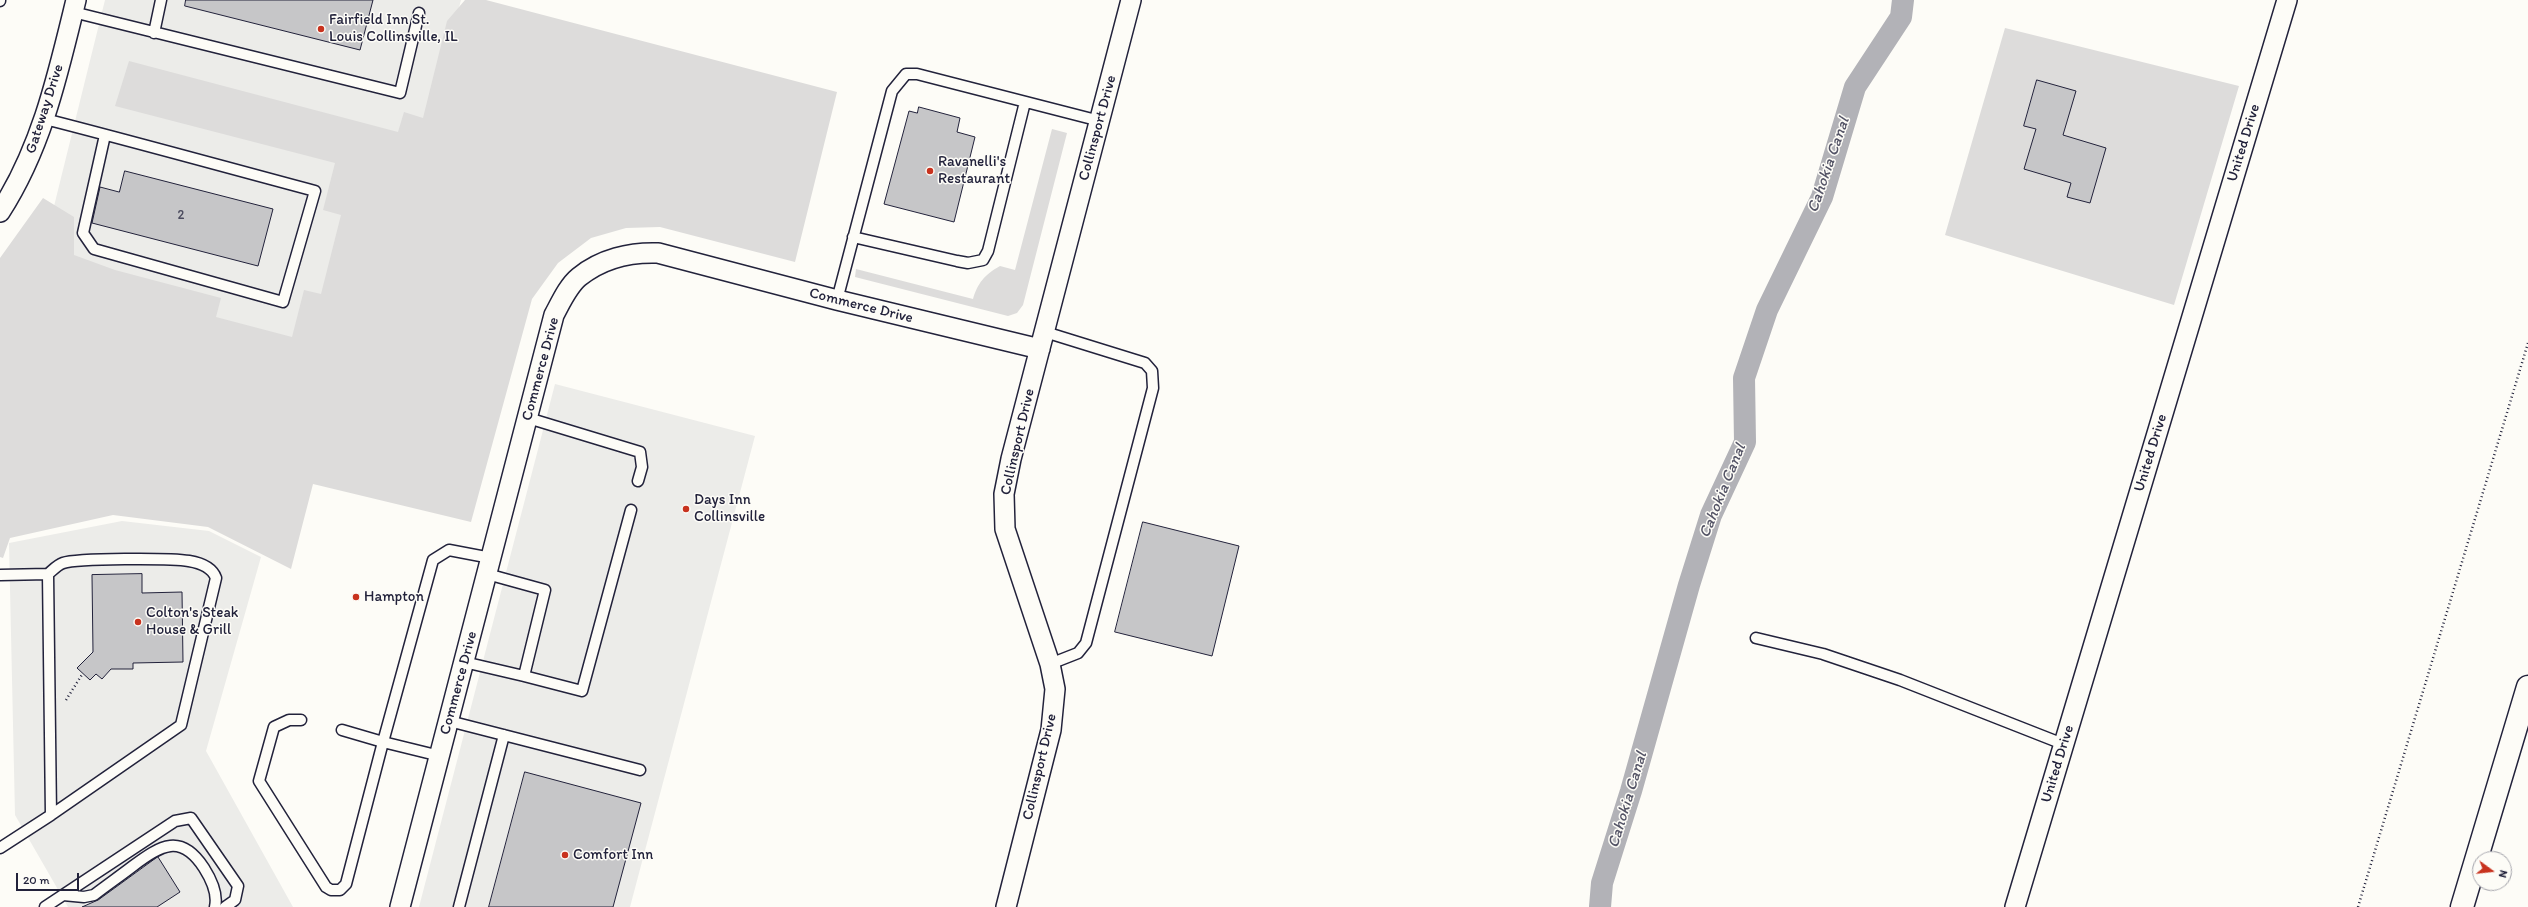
<!DOCTYPE html>
<html>
<head>
<meta charset="utf-8">
<style>
	body { margin:0 }
	#map { position:relative; width:2528px; height:907px; overflow:hidden; background:#fdfcf7; font-family:Itim,sans-serif }
	canvas { display:block }
	.north { position:absolute; left:2472px; top:851px; width:40px; height:40px; box-sizing:border-box; background:#fdfcf7; border:1px solid #a5a5ac; border-radius:50%; rotate:105deg; font-size:11px; font-weight:700; line-height:16px; text-align:center; color:#22223b }
	.north::after { content:''; display:block; margin:auto; width:14px; height:18px; background:#c8321e; clip-path:polygon(50% 0,100% 100%,50% 72%,0 100%) }
	.scale { position:absolute; left:16px; top:873px; width:63px; height:18px; box-sizing:border-box; border:2px solid #22223b; border-top:0; padding-left:5px; font-size:12px; line-height:14px; white-space:nowrap; color:#22223b; -webkit-text-stroke:3px #fdfcf7; paint-order:stroke }
</style>
</head>
<body>
<div id="map">
<canvas width="2528" height="907"></canvas>
<div class="north">N</div>
<div class="scale">20 m</div>
</div>
<script>
const context = document.querySelector('canvas').getContext('2d');
context.lineJoin = 'round';
function fill(path, color) {
  context.fillStyle = color;
  context.fill(path, 'evenodd');
}
function stroke(path, color, width, dash) {
  context.strokeStyle = color;
  context.lineWidth = width;
  context.lineCap = dash ? 'butt' : 'round';
  context.setLineDash(dash || []);
  context.stroke(path);
}
function label(font, color, halo, rows, align = 'center') {
  context.font = font + ' Itim,sans-serif';
  context.lineWidth = 3;
  context.setLineDash([]);
  context.textBaseline = 'middle';
  context.strokeStyle = halo;
  context.fillStyle = color;
  for (const [text, x, y, turn = 0] of rows) {
    context.save();
    context.translate(x, y);
    context.rotate((+turn || 0) * Math.PI / 180);
    context.textAlign = isNaN(turn) ? turn : align;
    if (halo) context.strokeText(text, 0, 0);
    context.fillText(text, 0, 0);
    context.restore();
  }
}
const built = new Path2D(`
	M105,0H461L424,141L305,356L35,283Z
	M555,384L755,436L630,907H419Z
	M122,521L209,531L261,557L206,751L293,907H68L15,815L9,543Z`);
const green = new Path2D(`
	M465,0H486L837,92L795,262L660,227L626,228L591,238L558,263L532,299L471,522L313,484L291,569L208,527L113,515L10,538L3,558L0,557V258L43,198L74,217V255L115,270L221,298L216,317L292,337L304,290L321,294L341,215L323,210L335,163L115,106L129,61L398,132L404,112L423,118L447,21Z
	M2005,28L2239,86L2174,305L1945,235Z
	M1052,129L1067,133L1023,305L1017,313L1008,316L855,277L856,269L973,299C978,283 984,275 1000,266L1015,270Z`);
const canal = new Path2D(`
	M1600,907L1602,883L1631,791L1689,585L1711,515L1745,442L1744,378L1767,310L1822,197L1855,87L1901,17L1903,0`);
const building = new Path2D(`
	M186,0H373L360,50L185,6Z
	M2037,80L2076,91L2063,135L2106,148L2090,203L2067,197L2071,183L2024,169L2036,129L2024,126Z
	M919,107L960,118L957,132L975,137L954,222L884,204L909,111L917,113Z
	M125,171L273,209L258,266L92,223L100,187L119,192Z
	M1143,522L1239,546L1212,656L1115,632Z
	M142,574V593L182,592L183,662L133,663V669H111L102,679L96,674L90,680L77,668L93,652L92,575Z
	M525,772L641,803L613,907H489Z
	M158,857L180,892L157,907H82L98,900Z`);
const path = new Path2D(`
	M66,700L83,673
	M2358,907L2528,343`);
const lane = new Path2D(`
	M0,1V0
	M73,12L400,93L419,13
	M154,33L161,0
	M45,119C135,142 225,167 315,191L283,302L94,249L83,233L105,135
	M853,237L957,261L968,263L983,260L988,251L1025,102
	M837,300L892,91L906,74H917L1100,121
	M1045,332L1145,363L1152,371L1153,388L1086,643L1078,653L1050,664
	M528,418L640,452L642,467L638,481
	M48,574C52,571 57,565 63,563C77,558 172,558 189,561C201,563 212,567 216,578L181,725L51,815
	M487,574L545,590L524,676L582,691L631,510
	M0,575L48,574L51,815L0,848
	M1756,638L1823,654L1900,680L2063,744
	M464,662L524,676
	M301,720H289L274,727L259,781L326,887L331,890H340L346,884L383,742L440,756
	M449,721L640,770
	M342,730L383,742L433,560L449,550L491,558
	M63,895L84,897L94,895C107,885 120,876 133,866C161,845 181,833 204,868C211,879 218,894 215,907
	M45,907L175,821L191,818L238,886L235,900L225,907
	M459,907L504,735`);
const street = new Path2D(`
	M0,212C42,147 58,74 76,0
	M400,907L554,315C561,302 568,286 579,277C601,259 630,252 658,253L837,300L1040,349
	M1006,907L1051,730L1055,689L1050,664L1005,529L1004,494L1011,459L1131,0
	M2015,907L2287,0`);
const secondary = new Path2D(`
	M2462,907L2528,687`);
const markers = [
	[321,29,4,"#c8321e"],
	[930,171,4,"#c8321e"],
	[686,509,4,"#c8321e"],
	[356,597,4,"#c8321e"],
	[138,622,4,"#c8321e"],
	[565,855,4,"#c8321e"]
];
const numberNames = [
	["2",181,216]
];
const poiNames = [
	["Fairfield Inn St.",329,20],
	["Louis Collinsville, IL",329,37],
	["Ravanelli's",938,162],
	["Restaurant",938,179],
	["Days Inn",694,500],
	["Collinsville",694,517],
	["Hampton",364,597],
	["Colton's Steak",146,613],
	["House & Grill",146,630],
	["Comfort Inn",573,855]
];
const streetNames = [
	["Gateway Drive",45,109,-72],
	["Collinsport Drive",1098,128,-75],
	["United Drive",2244,143,-73],
	["Commerce Drive",861,306,14],
	["Commerce Drive",541,369,-75],
	["Collinsport Drive",1018,442,-77],
	["United Drive",2151,453,-73],
	["Commerce Drive",459,683,-75],
	["United Drive",2058,764,-73],
	["Collinsport Drive",1040,767,-77]
];
const waterNames = [
	["Cahokia Canal",1829,165,-71],
	["Cahokia Canal",1723,491,-68],
	["Cahokia Canal",1628,800,-73]
];
fill(built, '#ecece9');
fill(green, '#dddcdb');
stroke(canal, '#b2b2b7', 22);
fill(building, '#c6c6c8');
stroke(building, '#22223b', 1);
stroke(lane, '#22223b', 13);
stroke(street, '#22223b', 22);
stroke(secondary, '#22223b', 25);
stroke(path, '#22223b', 2.5, [1, 3]);
stroke(lane, '#fdfcf7', 10);
stroke(street, '#fdfcf7', 19);
stroke(secondary, '#fdfcf7', 22);
for (const [x, y, r, color] of markers) {
  const dot = new Path2D();
  dot.arc(x, y, r, 0, 2 * Math.PI);
  context.fillStyle = color;
  context.fill(dot);
  stroke(dot, '#fdfcf7', 1.5);
}
label('13px', '#4b4b5e', null, numberNames);
label('15px', '#22223b', '#fdfcf7', poiNames, 'left');
label('15px', '#22223b', '#fdfcf7', streetNames);
label('italic 16px', '#545466', '#fdfcf7', waterNames);
</script>
</body>
</html>
